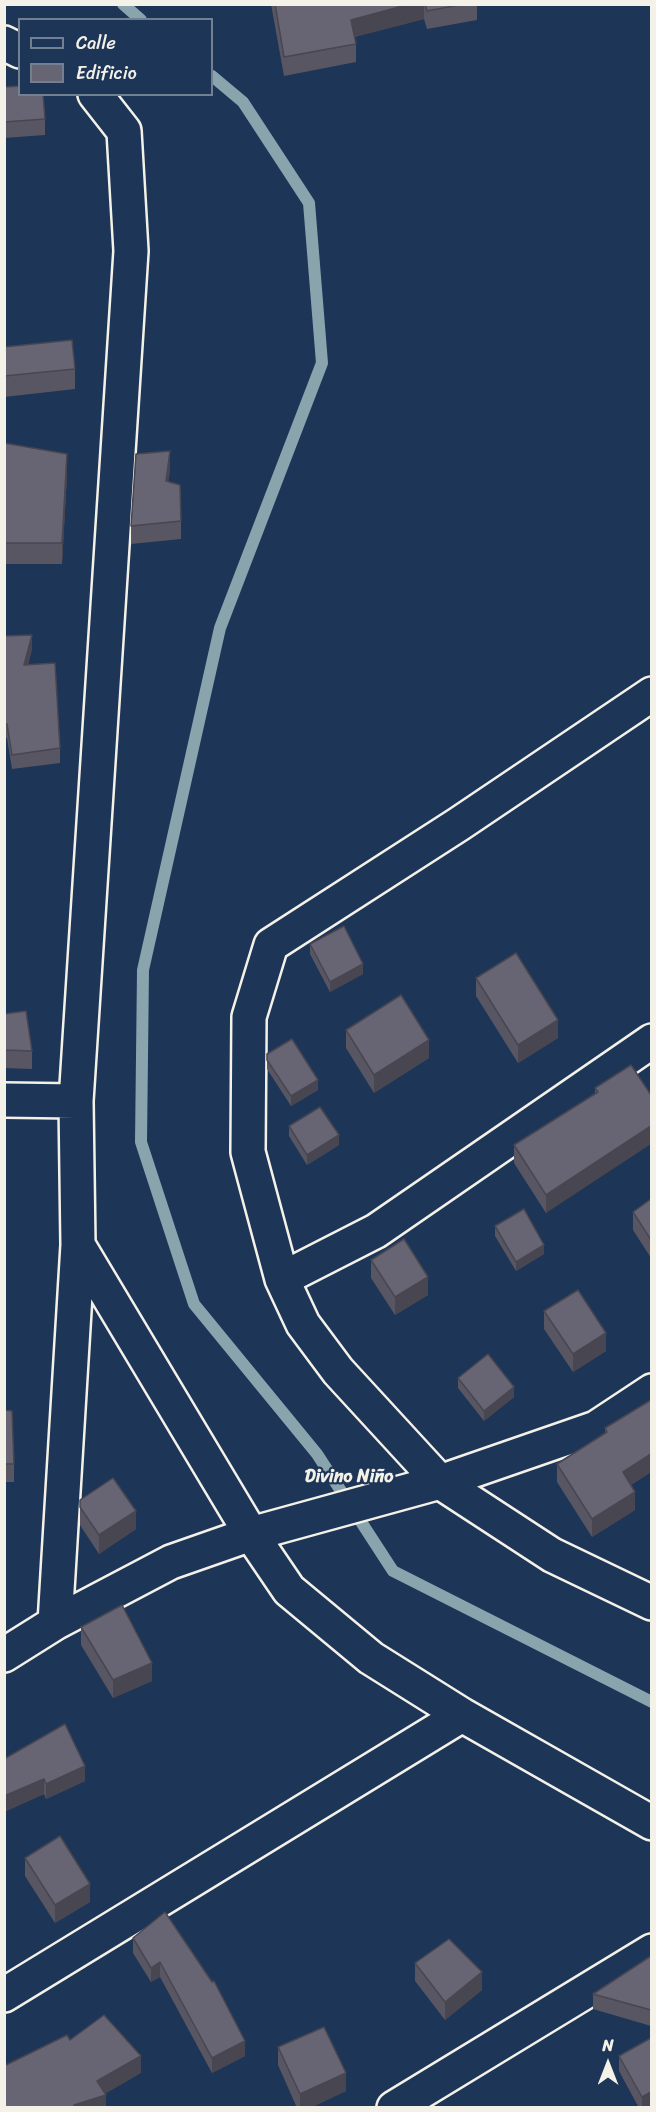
<!DOCTYPE html>
<html>
<head>
<meta charset="utf-8">
<style>
	body { margin:0 }
	#map { position:relative; width:656px; height:2112px; overflow:hidden; background:#1d3557; font-family:Sriracha,sans-serif }
	canvas { display:block }
	.frame { position:absolute; inset:0; border:6px solid #f4f1e8; pointer-events:none }
	.legend { position:absolute; left:18px; top:18px; width:195px; height:78px; box-sizing:border-box; background:#1d3557; border:2px solid #738091; margin:0; padding:8px 10px; list-style:none; font-size:18px; color:#f4f1e8 }
	.legend li { display:flex; align-items:center; gap:12px; height:30px }
	.legend b { width:30px; border:2px solid #738091 }
	.north { position:absolute; left:578px; top:2034px; width:60px; height:60px; -webkit-text-stroke:4px #1d3557; paint-order:stroke; rotate:0deg; font-size:16px; font-weight:700; line-height:24px; text-align:center; color:#f4f1e8 }
	.north::after { content:''; display:block; margin:auto; width:21px; height:27px; background:#f4f1e8; clip-path:polygon(50% 0,100% 100%,50% 72%,0 100%) }
</style>
</head>
<body>
<div id="map">
<canvas width="656" height="2112"></canvas>
<div class="frame"></div>
<ul class="legend">
<li><b style="height:8px;background:#1d3557"></b>Calle</li>
<li><b style="height:16px;background:#676473"></b>Edificio</li>
</ul>
<div class="north">N</div>
</div>
<script>
const context = document.querySelector('canvas').getContext('2d');
context.lineJoin = 'round';
function stroke(path, color, width, dash) {
  context.strokeStyle = color;
  context.lineWidth = width;
  context.lineCap = dash ? 'butt' : 'round';
  context.setLineDash(dash || []);
  context.stroke(path);
}
function fill(path, color) {
  context.fillStyle = color;
  context.fill(path, 'evenodd');
}
function label(font, color, halo, rows, align = 'center') {
  context.font = font + ' Sriracha,sans-serif';
  context.lineWidth = 4.5;
  context.setLineDash([]);
  context.textBaseline = 'middle';
  context.strokeStyle = halo;
  context.fillStyle = color;
  for (const [text, x, y, turn = 0] of rows) {
    context.save();
    context.translate(x, y);
    context.rotate((+turn || 0) * Math.PI / 180);
    context.textAlign = isNaN(turn) ? turn : align;
    if (halo) context.strokeText(text, 0, 0);
    context.fillText(text, 0, 0);
    context.restore();
  }
}
const stream = new Path2D(`
	M123,4L141,20
	M212,76L243,102L309,203L322,363L220,628L143,970L141,1142L194,1304L317,1454L393,1571L652,1702`);
const minor = new Path2D(`
	M4,43L20,51
	M652,694L459,824L271,945L249,1017L248,1152L282,1279L303,1324L338,1371L440,1482L552,1555L652,1603
	M4,1100L76,1101
	M78,1245L251,1534L289,1590L371,1658L462,1715L652,1823
	M282,1279L376,1231L652,1041
	M55,1623L78,1245L76,1101L131,251L124,131L95,94
	M4,1655L55,1623L171,1562L251,1534L440,1482L596,1428L652,1391
	M4,1995L462,1715
	M394,2108L652,1951`);
const wall = new Path2D(`
	M271,4H478L477,5V20L427,29L424,19L354,37L356,44V62L284,76Z
	M4,87L45,119V135L4,138Z
	M4,347L75,369V389L4,397Z
	M4,443L67,475L62,564H4Z
	M170,470L168,482L181,521V539L131,544V526Z
	M4,636L32,649L28,665L60,748V763L12,769L7,738H4Z
	M310,944L363,974L330,992L310,954Z
	M476,978L558,1038L518,1063L476,996Z
	M4,1014L32,1051V1069L4,1068Z
	M346,1030L429,1058L374,1093L346,1048Z
	M267,1054L318,1090L291,1106L267,1069Z
	M595,1088L651,1095L546,1213L514,1163V1145L595,1094Z
	M289,1126L339,1145L307,1165L289,1136Z
	M651,1199V1258L633,1230V1212Z
	M495,1226L544,1254L516,1271L495,1236Z
	M371,1260L428,1295L395,1315L371,1278Z
	M544,1311L606,1351L573,1372L544,1329Z
	M458,1378L514,1397L484,1421L458,1388Z
	M4,1410L14,1464V1482H4Z
	M605,1428L651,1472L631,1485L635,1510L592,1537L557,1482V1464L605,1433Z
	M80,1507L136,1529L99,1554L80,1525Z
	M81,1627L152,1681L113,1698L81,1645Z
	M4,1759L85,1781L46,1799L44,1794L4,1812Z
	M25,1858L90,1902L55,1923L25,1876Z
	M133,1938L212,1982L245,2056L212,2073L160,1977L151,1982L133,1953Z
	M651,1956V2026L593,2009V1994Z
	M415,1963L482,1990L445,2020L415,1981Z
	M278,2047L346,2091L310,2108H297L278,2065Z
	M619,2056L651,2107L639,2108L619,2071Z`);
const shadedWall = new Path2D(`
	M410,4H424V19L351,38V20Z
	M170,451V470L166,499V481Z
	M67,454V475L62,564V543Z
	M32,635V649L24,680V665Z
	M363,964V974L330,992V982Z
	M558,1020V1038L518,1063V1045Z
	M429,1040V1058L374,1093V1075Z
	M318,1080V1090L291,1106V1096Z
	M651,1126V1144L546,1213V1195Z
	M339,1135V1145L307,1165V1155Z
	M544,1245V1254L516,1271V1262Z
	M428,1277V1295L395,1315V1297Z
	M606,1333V1351L573,1372V1354Z
	M514,1387V1397L484,1421V1411Z
	M651,1454V1472L623,1490V1472Z
	M635,1492V1510L592,1537V1519Z
	M136,1511V1529L99,1554V1535Z
	M152,1663V1681L113,1698V1680Z
	M85,1766V1781L46,1799V1784Z
	M44,1779V1794L4,1812V1796Z
	M90,1884V1902L55,1923V1905Z
	M160,1962V1977L151,1982V1968Z
	M482,1972V1990L445,2020V2002Z
	M245,2041V2056L212,2073V2058Z
	M141,2056V2073L100,2097L106,2095V2108H74V2105L97,2081Z
	M346,2073V2091L310,2108H300V2094Z
	M651,2092V2107L642,2108V2097Z`);
const building = new Path2D(`
	M275,4H410L351,20L356,44L284,57Z
	M425,4H464L427,11Z
	M20,86V94H43L45,119L4,122V87Z
	M72,340L75,369L4,376V347Z
	M4,443L67,454L62,543H4Z
	M170,451L166,481L180,485L181,521L131,526L136,454Z
	M32,635L24,665L55,663L60,748L12,755L7,724H4V636Z
	M344,926L363,964L330,982L310,944Z
	M516,953L558,1020L518,1045L476,978Z
	M401,995L429,1040L374,1075L346,1030Z
	M26,1011L32,1051L4,1050V1014Z
	M292,1039L318,1080L291,1096L267,1060V1054Z
	M631,1065L651,1095V1126L546,1195L514,1145L598,1092L595,1088Z
	M320,1107L339,1135L307,1155L289,1126Z
	M651,1199V1240L633,1212Z
	M524,1209L544,1245L516,1262L495,1226Z
	M404,1239L428,1277L395,1297L371,1260Z
	M578,1290L606,1333L573,1354L544,1311Z
	M488,1354L514,1387L484,1411L458,1378Z
	M651,1400V1454L623,1472L635,1492L592,1519L557,1464L607,1432L605,1428Z
	M4,1410L12,1411L14,1464H4Z
	M113,1478L136,1511L99,1535L80,1507V1500Z
	M122,1605L152,1663L113,1680L81,1627Z
	M65,1724L85,1766L46,1784L44,1779L4,1796V1759Z
	M60,1836L90,1884L55,1905L25,1858Z
	M165,1912L212,1982L214,1981L245,2041L212,2058L160,1962L151,1968L133,1938Z
	M449,1939L482,1972L445,2002L415,1963Z
	M651,1956V2010L593,1994Z
	M104,2015L141,2056L97,2081L106,2095L74,2105L76,2108H4V2066L67,2035L70,2040Z
	M324,2027L346,2073L300,2094L278,2047Z
	M651,2038V2092L642,2097L619,2056Z`);
const neighbourhoodNames = [
	["Divino Niño",349,1477]
];
stroke(stream, '#8aa4ae', 12);
stroke(minor, '#f4f1e8', 38);
stroke(minor, '#1d3557', 33);
fill(wall, '#595663');
fill(shadedWall, '#484650');
fill(building, '#676473');
stroke(building, '#484650', 1.5);
label('bold 18px', '#f4f1e8', '#1d3557', neighbourhoodNames);
</script>
</body>
</html>
